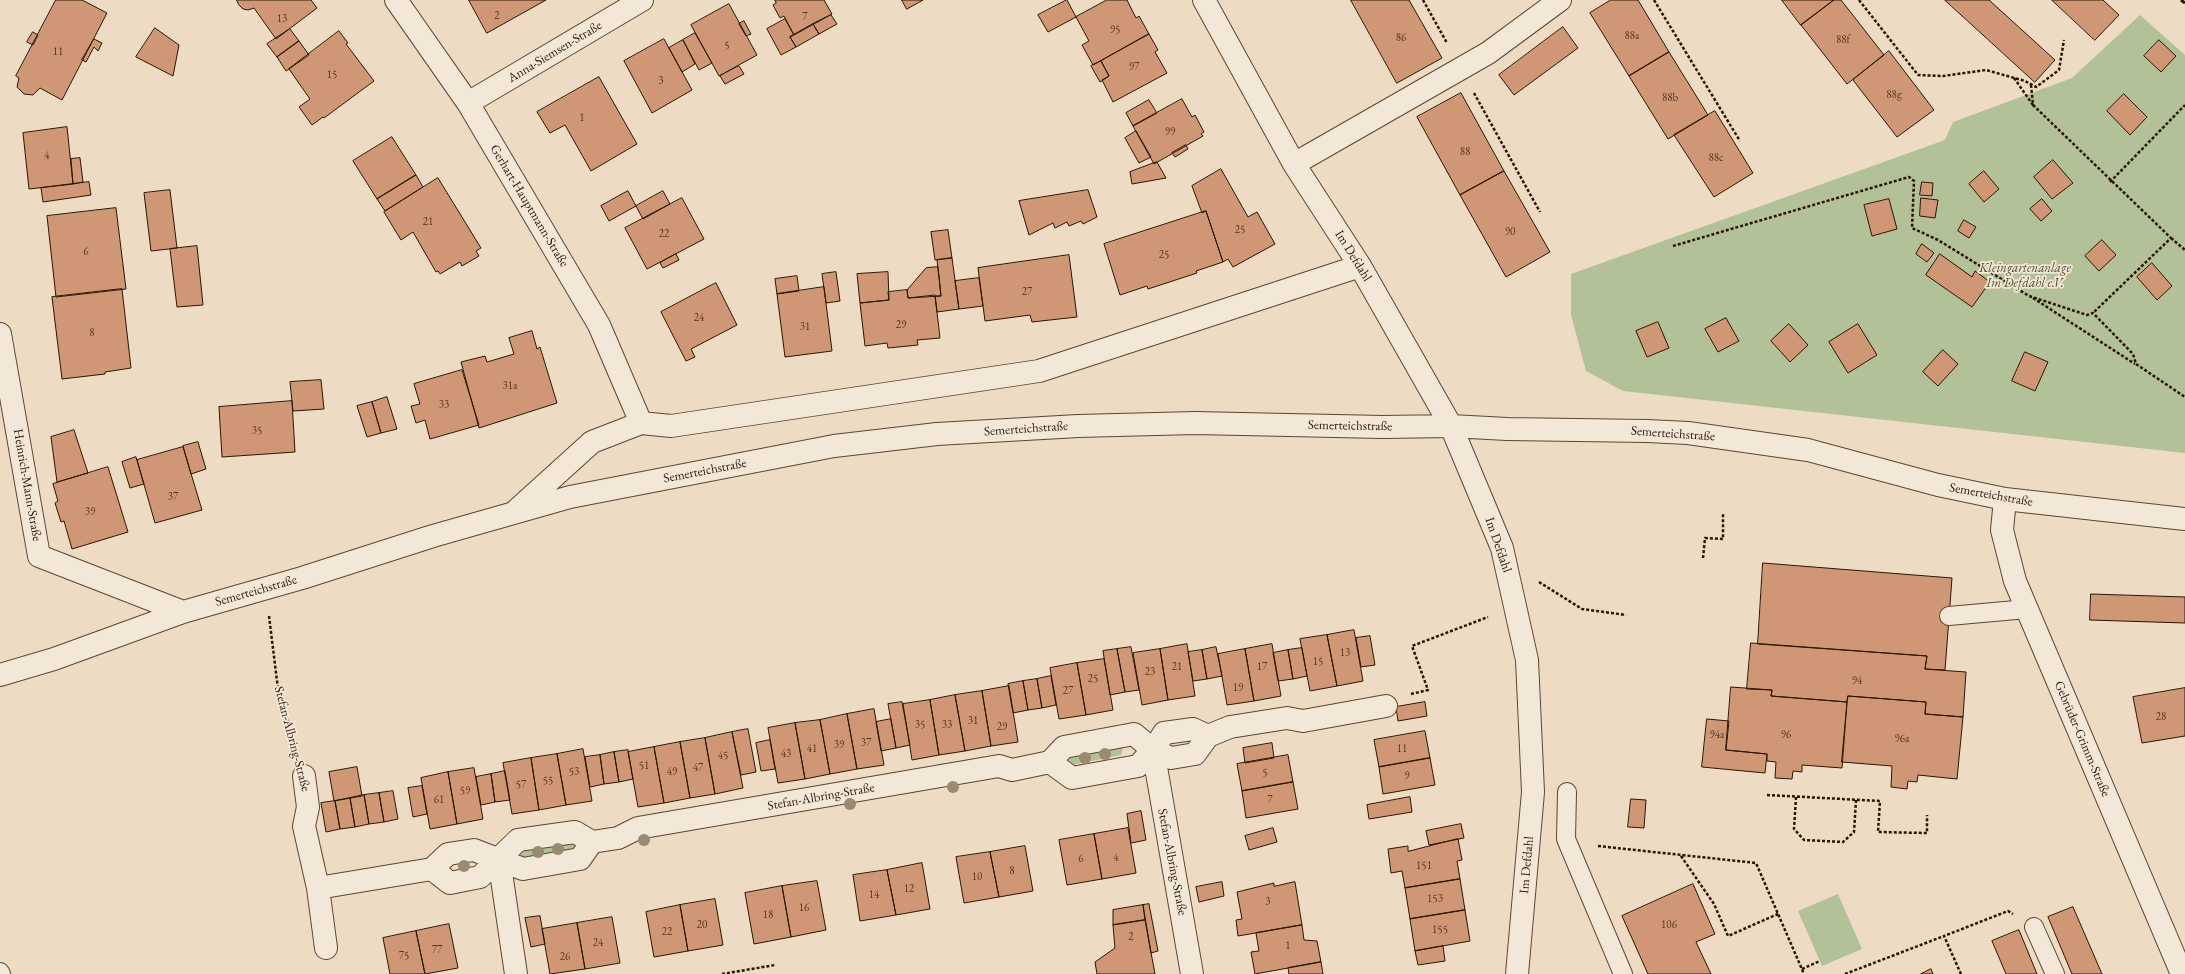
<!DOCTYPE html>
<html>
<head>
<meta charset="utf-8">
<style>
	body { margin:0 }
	canvas { display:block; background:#eddbc3 }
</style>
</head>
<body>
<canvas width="2185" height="974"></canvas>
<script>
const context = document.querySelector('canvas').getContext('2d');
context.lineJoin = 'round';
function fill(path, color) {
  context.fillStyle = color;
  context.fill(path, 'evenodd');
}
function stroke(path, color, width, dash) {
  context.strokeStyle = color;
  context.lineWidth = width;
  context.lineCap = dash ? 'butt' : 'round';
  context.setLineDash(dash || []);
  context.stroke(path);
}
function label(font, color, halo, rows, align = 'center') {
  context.font = font + ' "EB Garamond",serif';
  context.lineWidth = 3.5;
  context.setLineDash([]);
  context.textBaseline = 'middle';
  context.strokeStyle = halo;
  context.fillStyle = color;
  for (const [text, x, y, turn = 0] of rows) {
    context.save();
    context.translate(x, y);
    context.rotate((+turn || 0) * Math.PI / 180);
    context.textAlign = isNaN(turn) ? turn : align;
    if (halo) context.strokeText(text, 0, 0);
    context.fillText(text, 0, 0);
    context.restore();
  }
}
const green = new Path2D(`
	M2140,15L2185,55V453L1623,391L1586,371L1571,315V274L1945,140L1953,122L2072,78Z
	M1119,744L1123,748L1121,755L1072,765L1067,761L1070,756Z
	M571,842L575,844L576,848L573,850L522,859L519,856L521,851Z
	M1838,894L1862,949L1822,966L1798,911Z`);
const building = new Path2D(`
	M56,0H82L107,13L62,100L40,88L33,95L24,94L17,87L19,78L16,76Z
	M237,0H311L317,8L276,39L254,8L248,10L243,9L239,5Z
	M469,0H546L487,33Z
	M775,0H824L832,14L794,35L784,16L780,18L773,5L776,3Z
	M902,0H923L907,9Z
	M1067,0L1076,17L1048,32L1038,15Z
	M1107,0H1127L1136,18L1139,16L1149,34L1093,65L1082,45L1089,41L1076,17Z
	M1351,0H1409L1442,58L1397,83Z
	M1611,0H1638L1669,52L1629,76L1590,13Z
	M1782,0H1834L1801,25Z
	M1834,0H1841L1884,55L1847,84L1801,25Z
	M1945,0H1989L2055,60L2035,82Z
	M2052,0H2103L2119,15L2095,40Z
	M729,4L757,55L719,76L691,25Z
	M831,15L837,24L819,34L813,24Z
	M785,19L794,35L790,37L796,47L781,55L767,29Z
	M744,21L751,34L746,36L739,24Z
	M813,24L819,34L796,47L790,37Z
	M1563,27L1578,48L1514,95L1499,75Z
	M155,28L179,45L173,76L136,57Z
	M290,29L299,41L277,57L267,44Z
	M339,31L348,43L346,44L374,81L324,118L323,117L312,125L299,107L310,99L289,69Z
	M33,32L38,35L33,45L27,42Z
	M695,33L712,63L699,70L683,40Z
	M1149,34L1158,50L1155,52L1167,73L1113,102L1102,80L1109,76L1101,61Z
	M94,39L102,43L98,51L94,47L86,62L82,60Z
	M664,39L692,90L652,113L624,61Z
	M683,40L695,64L682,72L669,48Z
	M2159,40L2176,56L2161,72L2144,56Z
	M299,41L309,55L286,71L277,57Z
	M1889,51L1934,110L1897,137L1853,80Z
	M1669,52L1708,115L1668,139L1629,76Z
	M1101,61L1109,76L1100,82L1091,66Z
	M739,66L744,74L725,84L720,76Z
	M599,77L637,144L591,171L565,125L550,133L537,112Z
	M1461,93L1504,171L1460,195L1417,117Z
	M2124,94L2147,117L2130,135L2107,111Z
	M1182,99L1192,117L1195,115L1204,132L1201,134L1203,136L1154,164L1133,126Z
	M1149,100L1157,113L1133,126L1126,113Z
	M1715,111L1753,173L1714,197L1674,135Z
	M67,127L73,184L29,189L23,133Z
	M1136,131L1151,157L1139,163L1125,138Z
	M392,137L416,175L377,199L353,161Z
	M1186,145L1188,149L1175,157L1172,153Z
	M80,158L83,182L73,184L71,159Z
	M2053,160L2073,183L2052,199L2034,177Z
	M1157,162L1166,178L1132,184L1130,172Z
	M1221,169L1248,217L1257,212L1275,244L1233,267L1228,259L1223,262L1206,211L1202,213L1192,186Z
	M1504,171L1550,252L1506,277L1460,195Z
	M1984,171L1999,189L1984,202L1969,184Z
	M416,175L423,187L385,211L377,199Z
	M438,178L481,248L476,251L479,256L462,266L460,262L440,274L438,271L436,272L413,232L401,240L384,212Z
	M89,182L91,195L43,202L41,188Z
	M1922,182L1933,183L1932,196L1920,195Z
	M170,190L177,248L151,251L144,193Z
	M1088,190L1097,217L1083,224L1081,221L1069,226L1067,222L1055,228L1053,223L1029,235L1019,201Z
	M628,191L636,206L609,221L601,206Z
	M663,191L670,204L643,219L636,206Z
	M682,198L704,239L647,269L625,228Z
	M1921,198L1938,200L1935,218L1920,216Z
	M1889,199L1897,229L1872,236L1864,205Z
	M2042,199L2052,211L2041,221L2030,209Z
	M116,208L126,289L56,297L47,216Z
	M1206,211L1223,262L1196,271L1197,273L1148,289L1147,286L1120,295L1104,244Z
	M1964,220L1976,227L1969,238L1958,231Z
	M948,230L952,258L935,260L931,232Z
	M2102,240L2116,255L2099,271L2085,256Z
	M1922,244L1934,253L1927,262L1916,254Z
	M197,246L203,305L177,307L170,249Z
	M676,254L679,260L663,268L660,263Z
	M1940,254L1972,277L1975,271L1990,282L1972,307L1926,275Z
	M1069,255L1077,317L1032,322L1030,315L985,321L978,268Z
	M952,258L959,309L937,312L935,296H941L937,260Z
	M2152,263L2172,286L2157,300L2137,277Z
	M938,267L941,296L908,298L907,290L926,268Z
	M836,272L840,301L826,303L822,274Z
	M888,272L889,300L860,303L857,274Z
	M797,276L799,291L777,294L775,279Z
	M979,278L983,306L959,309L955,281Z
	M716,283L737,325L691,349L695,357L686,361L661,312Z
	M824,287L832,351L785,357L777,294Z
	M122,289L131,368L105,372V374L62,379L52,297Z
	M907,290L908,298L935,295L940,338L917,340L918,345L888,348L887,343L865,346L860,303L889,300L888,292Z
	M1726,318L1739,341L1718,352L1705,329Z
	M1658,322L1669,348L1647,357L1636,331Z
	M1789,324L1808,345L1790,362L1771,341Z
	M1858,324L1877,355L1848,373L1829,342Z
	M532,331L537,349L540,347L557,403L479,428L461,362L485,356L487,362L514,354L509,338Z
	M1943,350L1958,364L1938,386L1923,372Z
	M2025,352L2048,362L2035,391L2012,381Z
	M462,370L479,425L430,439L425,420L416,423L411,406L420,404L414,384Z
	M321,380L324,409L293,411L290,382Z
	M387,397L397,429L381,433L372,402Z
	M292,401L295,452L222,457L219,407Z
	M372,402L381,433L367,437L357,406Z
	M74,430L88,473L57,482L51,437Z
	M198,442L206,469L191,474L183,446Z
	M183,447L202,510L155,523L137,460Z
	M136,457L144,484L130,488L122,462Z
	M108,467L128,532L72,549L64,521L61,522L55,503L58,501L53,484Z
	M1763,563L1952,578L1945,670L1925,669L1927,656L1758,644Z
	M2091,594L2185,597V623L2090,620Z
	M1354,630L1363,681L1337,686L1327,635Z
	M1327,635L1337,686L1310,691L1300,639Z
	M1370,636L1375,665L1361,667L1356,638Z
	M1751,643L1927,656L1925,669L1966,672L1963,717L1925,714L1926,702L1848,696L1847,702L1771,696L1772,690L1747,689Z
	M1187,644L1195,696L1168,700L1160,649Z
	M1272,644L1281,696L1254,701L1245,649Z
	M1131,647L1139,690L1125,692L1117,649Z
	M1216,647L1222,676L1207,679L1202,650Z
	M1302,648L1307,676L1293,679L1288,650Z
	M1117,649L1125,692L1110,695L1103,651Z
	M1160,649L1168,700L1142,705L1133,653Z
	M1245,649L1254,701L1227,705L1218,654Z
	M1202,650L1207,679L1193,681L1188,652Z
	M1288,650L1293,679L1278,681L1273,653Z
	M1104,659L1113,710L1086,715L1077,663Z
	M1077,663L1086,715L1059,719L1050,668Z
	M1051,676L1056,705L1042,708L1037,679Z
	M1037,679L1042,708L1028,710L1023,681Z
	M1023,681L1028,710L1013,713L1008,684Z
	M1009,686L1018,742L991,746L982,691Z
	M1731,687L1772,690L1771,696L1847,702L1842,768L1802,765V772L1793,771L1792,779L1775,778L1776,762L1767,761V754L1726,750Z
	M2185,688V736L2142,743L2133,697Z
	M982,691L991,746L965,751L955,695Z
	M955,695L965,751L939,755L930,700Z
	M1848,696L1926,702L1925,714L1963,717L1957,779L1918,775L1917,782L1908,781L1907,789L1891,787L1892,766L1842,762Z
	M930,700L939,755L912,760L903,704Z
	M902,702L910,745L896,748L888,704Z
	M1425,702L1427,716L1398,721L1396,707Z
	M874,709L884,765L857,769L847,714Z
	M847,714L857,769L830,774L820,720Z
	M891,719L896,748L881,751L876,722Z
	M1707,719L1729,721L1726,750L1767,754L1765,773L1702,767Z
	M820,720L830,774L805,779L795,723Z
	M795,723L805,779L778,783L768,728Z
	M748,729L756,772L741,775L732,732Z
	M1425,731L1430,758L1379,767L1374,740Z
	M732,732L743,788L715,794L705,738Z
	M705,738L715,794L690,798L680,742Z
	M770,740L775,769L761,771L756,743Z
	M680,742L690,798L664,803L654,747Z
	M1272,743L1274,758L1245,763L1243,748Z
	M654,747L664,803L638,807L628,752Z
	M583,749L592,801L566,805L557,754Z
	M628,750L633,779L619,782L614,752Z
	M614,752L619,782L604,784L600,755Z
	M557,754L566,805L539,810L531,758Z
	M600,755L604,784L590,787L585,757Z
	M1288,755L1293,782L1242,791L1237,764Z
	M531,758L539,810L512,814L503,763Z
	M1430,758L1435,785L1383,794L1379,767Z
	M357,767L362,796L334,801L329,772Z
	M474,768L483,819L457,824L448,772Z
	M505,771L510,800L495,802L491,774Z
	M448,772L457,824L430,829L421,778Z
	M491,774L495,802L481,805L476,777Z
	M1293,782L1298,809L1246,818L1242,791Z
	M422,786L427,814L413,817L408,788Z
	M393,791L398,819L384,822L379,793Z
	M379,793L384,822L369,824L364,795Z
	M364,795L369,824L355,827L350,798Z
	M1410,797L1412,812L1369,819L1367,805Z
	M350,798L355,827L340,829L335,801Z
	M1631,799L1646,800L1644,828L1628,827Z
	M335,801L340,829L326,832L321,803Z
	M1141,811L1146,840L1131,843L1127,814Z
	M1461,824L1464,838L1429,845L1426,831Z
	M1128,828L1136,873L1102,879L1094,834Z
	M1273,828L1277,842L1249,850L1245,836Z
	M1094,834L1102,879L1067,885L1059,840Z
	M1458,839L1462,860L1457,861L1460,879L1405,888L1402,871L1391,873L1388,849L1408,846V851Z
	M1025,846L1033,891L999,897L990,852Z
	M990,852L999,897L964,903L956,857Z
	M922,863L930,909L896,915L887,870Z
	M887,870L896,915L860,921L853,875Z
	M1460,879L1465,910L1410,919L1405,888Z
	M817,881L826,930L791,937L782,886Z
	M1222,882L1224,896L1199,902L1196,887Z
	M1295,882L1302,925L1238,936L1236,920L1242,919L1237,892L1274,883V886Z
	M1693,884L1715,934L1696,942L1711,974H1648L1622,916Z
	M782,886L791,937L754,944L745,893Z
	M715,899L723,945L688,951L680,905Z
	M1149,904L1158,951L1151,953L1143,905Z
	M680,905L688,951L654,957L646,912Z
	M1143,905L1145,920L1113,925V910Z
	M2073,907L2102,974H2072L2048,917Z
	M1465,910L1470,941L1415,951L1410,919Z
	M540,916L545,944L531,947L525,918Z
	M612,917L620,963L585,969L577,923Z
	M1145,920L1155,974H1097L1095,962L1115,948L1113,925Z
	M577,923L585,969L550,974L542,929Z
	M449,924L458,968L425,974L416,931Z
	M1302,925L1304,940L1317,941L1321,962L1255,974L1251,952L1259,951L1256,933Z
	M2019,930L2037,974H2006L1992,941Z
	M416,931L425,974H390L383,938Z
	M1443,946L1445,961L1418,965L1415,951Z
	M1321,962L1323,974H1289L1288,968Z
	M1931,969L1933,974H1921Z`);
const path = new Path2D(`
	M1423,0L1447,43
	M1654,0L1740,141
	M1859,0L1918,75L1943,76L1986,70L2025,81L2036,87L2059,70L2064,40
	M2014,78L2033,105
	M2031,85L2033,105L2171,238L2093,313
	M1474,93L1540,212
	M2110,182L2185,105
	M2171,238L2185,250
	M1673,246L1909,177L1914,181L1912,228L1938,240L2029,296L2087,315L2093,313L2133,354L2136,364L2185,397
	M2033,298L2135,364
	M1703,558L1705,538L1723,539V513
	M1539,582L1582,609L1626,615
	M269,616L278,689L296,750
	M1411,694L1428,690L1412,646L1488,617
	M1767,795L1880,801L1878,832L1927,833V815
	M1796,797L1794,829L1804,840L1843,842L1854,832L1856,800
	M1598,846L1756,863L1804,974
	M1681,856L1714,904L1728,936L1778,914
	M1802,969L1820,961
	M722,974L775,965
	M1845,974L1944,936
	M1961,974L1944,936L2008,911L2013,914`);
const lane = new Path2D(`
	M1949,616L2027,609
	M1567,792L1566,839L1623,974
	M2034,927L2055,974
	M0,972L1,974`);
const street = new Path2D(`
	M396,0L468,103L599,325L641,423
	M1204,0L1294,164L1360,266L1451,426L1502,548L1527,660L1533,792L1517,974
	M468,103L642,0
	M1294,164L1488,53L1560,0
	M0,334L39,556L183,612
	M2005,499L2002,530L2015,581L2182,974
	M518,509L592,442L641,423L671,426L1039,371L1360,266
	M0,675L54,659L183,612L302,578L433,536L570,497L834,446L937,434L1078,426L1195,423L1382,427L1451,426L1507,429L1647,431L1688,433L1808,450L1938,485L2005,499L2185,519
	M1153,750L1164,733L1193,729L1208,736
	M1050,762L1064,747L1134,734L1153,750L1192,974
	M304,776L308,807L304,826L318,888L326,948
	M499,859L516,974
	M432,869L450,883L480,877L518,840L575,832L592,842
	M318,888L432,869L448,854L474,850L523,869L580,859L592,842L618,838L638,828L999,766L1012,770L1050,762L1072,778L1138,766L1153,750L1171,758L1195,754L1208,736L1230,727L1287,718L1303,721L1386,706`);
const rail = new Path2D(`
	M2181,0L2185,3`);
const trees = [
	[1105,754],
	[1085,758],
	[953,787],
	[850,804],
	[644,840],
	[558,849],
	[538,852],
	[464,866]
];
const numberNames = [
	["2",497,16],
	["7",805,17],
	["13",282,19],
	["95",1115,30],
	["88a",1632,36],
	["86",1401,38],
	["88f",1843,40],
	["5",727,46],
	["11",58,52],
	["97",1134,67],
	["15",332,75],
	["3",661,81],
	["88g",1894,95],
	["88b",1670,98],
	["1",582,118],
	["99",1170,132],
	["88",1465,152],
	["4",47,156],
	["88c",1716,158],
	["21",428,222],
	["25",1240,230],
	["90",1510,232],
	["22",664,234],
	["6",86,252],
	["25",1164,255],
	["27",1027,292],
	["24",699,318],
	["29",901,325],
	["31",805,327],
	["8",92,333],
	["31a",510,386],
	["33",444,405],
	["35",257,431],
	["37",173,497],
	["39",90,512],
	["13",1345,653],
	["15",1318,662],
	["21",1177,667],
	["17",1262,667],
	["23",1150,672],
	["25",1093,679],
	["94",1857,681],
	["19",1238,688],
	["27",1068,691],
	["28",2161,717],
	["31",973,721],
	["35",920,725],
	["33",947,725],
	["29",1002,727],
	["94a",1717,735],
	["96",1786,735],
	["96a",1902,739],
	["37",866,743],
	["39",839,745],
	["41",812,749],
	["11",1402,749],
	["43",786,754],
	["45",723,756],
	["51",644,766],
	["47",698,768],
	["53",574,772],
	["49",672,772],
	["5",1265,773],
	["9",1407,776],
	["55",548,781],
	["57",521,785],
	["59",465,791],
	["61",439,800],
	["7",1270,800],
	["4",1116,858],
	["6",1081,859],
	["151",1424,866],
	["8",1012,871],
	["10",977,877],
	["12",909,889],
	["14",874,895],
	["153",1435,899],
	["3",1268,902],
	["16",804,908],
	["18",768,915],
	["20",702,925],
	["106",1669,925],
	["155",1440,930],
	["22",667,932],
	["2",1131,937],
	["24",598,943],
	["1",1288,946],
	["77",437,950],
	["75",404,956],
	["26",565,957]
];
const streetNames = [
	["Anna-Siemsen-Straße",555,52,-31],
	["Gerhart-Hauptmann-Straße",529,206,59],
	["Im Defdahl",1353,256,58],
	["Semerteichstraße",1350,426,1],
	["Semerteichstraße",1026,429,-4],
	["Semerteichstraße",1673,434,4],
	["Semerteichstraße",705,471,-11],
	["Heinrich-Mann-Straße",27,485,80],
	["Semerteichstraße",1991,495,10],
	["Im Defdahl",1498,545,71],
	["Semerteichstraße",256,591,-16],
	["Stefan-Albring-Straße",292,739,75],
	["Gebrüder-Grimm-Straße",2082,739,67],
	["Stefan-Albring-Straße",821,797,-10],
	["Stefan-Albring-Straße",1172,862,79],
	["Im Defdahl",1527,865,-85]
];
const parkNames = [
	["Kleingartenanlage",2025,268],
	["Im Defdahl e.V.",2025,283]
];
fill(green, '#b3c198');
fill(building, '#d09777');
stroke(building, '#2c1500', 1);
stroke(lane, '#5c4631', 20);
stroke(street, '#5c4631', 24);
stroke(path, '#2c1500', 2.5, [3, 2]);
stroke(lane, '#f3e8d8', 18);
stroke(street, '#f3e8d8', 22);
stroke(rail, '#2c1500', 3, [7, 7]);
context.fillStyle = '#998b71';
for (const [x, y] of trees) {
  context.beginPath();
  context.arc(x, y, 6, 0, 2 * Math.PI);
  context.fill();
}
label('11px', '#55361e', null, numberNames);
label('13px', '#2c1500', '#f3e8d8', streetNames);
label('italic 13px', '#54492e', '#f3e8d8', parkNames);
</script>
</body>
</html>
